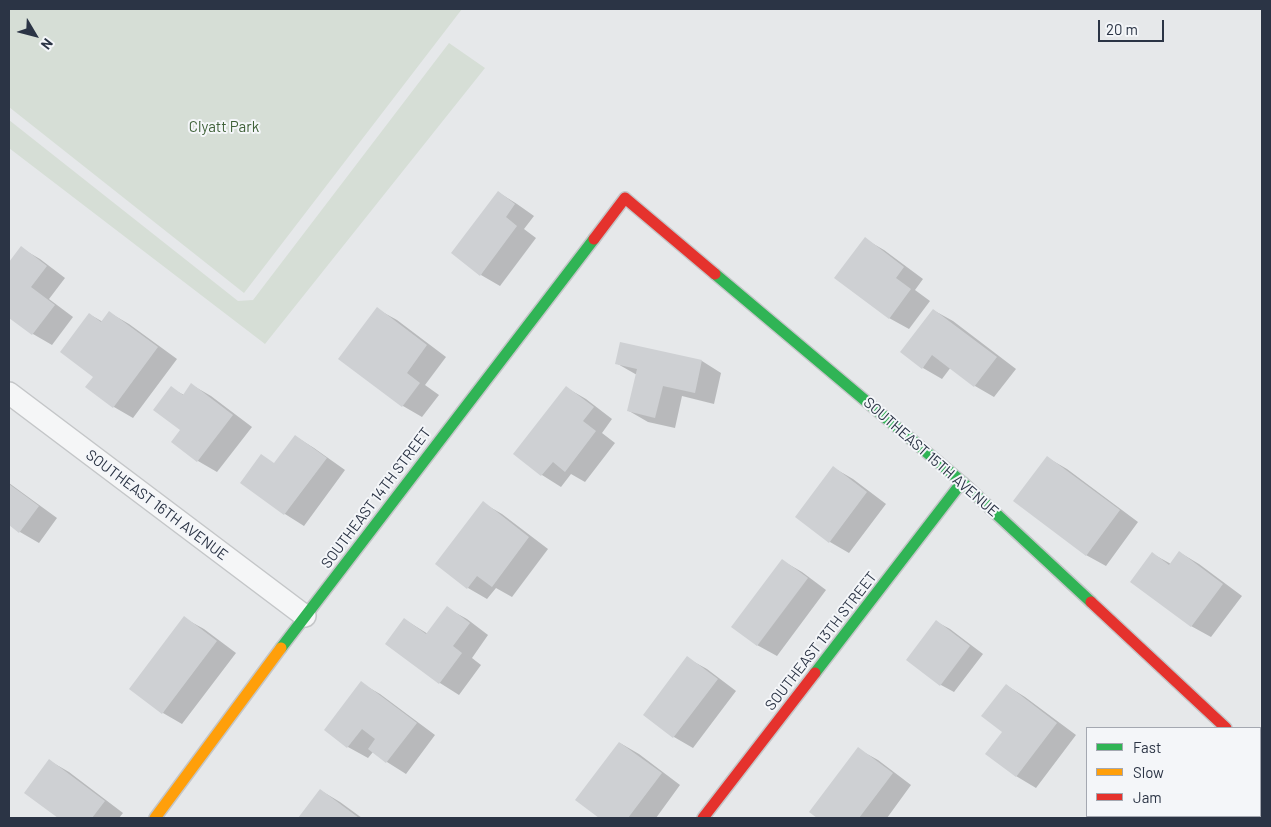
<!DOCTYPE html>
<html>
<head>
<meta charset="utf-8">
<style>
	body { margin:0 }
	#map { position:relative; width:1271px; height:827px; overflow:hidden; background:#e6e8ea; font-family:Barlow,sans-serif }
	canvas { display:block }
	.frame { position:absolute; inset:0; border:10px solid #2b3445; pointer-events:none }
	.legend { position:absolute; left:1086px; top:727px; width:175px; height:90px; box-sizing:border-box; background:#f4f6f9; border:1px solid #a4a8b1; margin:0; padding:6px 9px; list-style:none; font-size:15px; color:#2b3445 }
	.legend li { display:flex; align-items:center; gap:10px; height:25px }
	.legend b { width:25px; border:1px solid #a4a8b1 }
	.north { position:absolute; left:10px; top:10px; width:50px; height:50px; -webkit-text-stroke:4px #f4f6f9; paint-order:stroke; rotate:127deg; font-size:14px; font-weight:700; line-height:20px; text-align:center; color:#2b3445 }
	.north::after { content:''; display:block; margin:auto; width:18px; height:22px; background:#2b3445; clip-path:polygon(50% 0,100% 100%,50% 72%,0 100%) }
	.scale { position:absolute; left:1098px; top:20px; width:66px; height:22px; box-sizing:border-box; border:2px solid #2b3445; border-top:0; padding-left:6px; font-size:15px; line-height:18px; white-space:nowrap; color:#2b3445; -webkit-text-stroke:4px #f4f6f9; paint-order:stroke }
</style>
</head>
<body>
<div id="map">
<canvas width="1271" height="827"></canvas>
<div class="frame"></div>
<ul class="legend">
<li><b style="height:6px;background:#30b455"></b>Fast</li>
<li><b style="height:6px;background:#ff9f0a"></b>Slow</li>
<li><b style="height:6px;background:#e5322d"></b>Jam</li>
</ul>
<div class="north">N</div>
<div class="scale">20 m</div>
</div>
<script>
const context = document.querySelector('canvas').getContext('2d');
context.lineJoin = 'round';
function fill(path, color) {
  context.fillStyle = color;
  context.fill(path, 'evenodd');
}
function stroke(path, color, width, dash) {
  context.strokeStyle = color;
  context.lineWidth = width;
  context.lineCap = dash ? 'butt' : 'round';
  context.setLineDash(dash || []);
  context.stroke(path);
}
function label(font, color, halo, rows, align = 'center') {
  context.font = font + ' Barlow,sans-serif';
  context.lineWidth = 4;
  context.setLineDash([]);
  context.textBaseline = 'middle';
  context.strokeStyle = halo;
  context.fillStyle = color;
  for (const [text, x, y, turn = 0] of rows) {
    context.save();
    context.translate(x, y);
    context.rotate((+turn || 0) * Math.PI / 180);
    context.textAlign = isNaN(turn) ? turn : align;
    if (halo) context.strokeText(text, 0, 0);
    context.fillText(text, 0, 0);
    context.restore();
  }
}
const green = new Path2D(`
	M9,9H462L244,293L9,107Z
	M449,43L485,68L265,344L9,148V120L238,301L253,300Z`);
const shadow = new Path2D(`
	M498,192L517,204L534,216L524,229L536,238L500,286L481,275Z
	M865,239L884,250L923,279L915,290L930,301L909,329L889,318Z
	M21,248L40,259L65,278L49,299L73,317L52,345L33,334L9,316V265Z
	M377,309L397,320L446,357L425,385L439,395L422,417L403,406L340,358Z
	M933,310L953,321L1016,369L994,397L975,386L951,367L942,379L923,368Z
	M110,313L129,324L177,359L133,418L114,407L87,387L95,376L89,314L103,322Z
	M621,343L702,361L721,373L714,404L682,396L675,428L648,422L629,411L637,375L616,363Z
	M192,385L211,396L252,427L217,472L198,461L172,442L182,429L171,388L184,395Z
	M567,388L586,399L612,419L602,433L615,443L585,482L571,474L561,487L542,475L515,454Z
	M295,436L314,448L345,470L304,526L285,514L241,482L275,464Z
	M1048,458L1067,469L1138,522L1106,566L1086,555Z
	M834,468L853,479L886,504L849,553L830,542Z
	M9,483L57,518L39,543L20,532L9,523Z
	M483,503L502,514L548,549L512,597L496,588L487,599L468,588Z
	M1179,552L1199,564L1242,596L1211,637L1191,626L1153,554L1171,564Z
	M783,561L802,572L826,590L777,656L757,645Z
	M447,608L467,619L488,635L472,658L481,665L459,695L440,683L386,644L404,619L428,634Z
	M184,618L204,629L236,653L182,724L163,713Z
	M937,622L950,629L983,654L954,692L941,685L908,660Z
	M687,658L707,669L736,691L693,748L674,737L644,715Z
	M361,683L380,694L435,735L406,774L387,762L373,752L368,758L348,747L325,730Z
	M1006,685L1025,697L1076,735L1036,788L1016,776L1004,732Z
	M620,743L639,754L680,785L656,818H601L577,800Z
	M858,749L878,760L911,785L887,818H819L811,812Z
	M50,761L69,772L123,813L119,818H60L26,792Z
	M320,790L340,802L362,818H299Z
	M1161,816H1222L1226,818H1164Z`);
const building = new Path2D(`
	M498,191L515,204L506,217L517,226L480,276L451,253Z
	M865,237L904,267L896,278L911,289L889,319L834,278Z
	M21,246L47,266L31,287L55,305L32,335L9,318V262Z
	M377,307L427,345L407,373L420,383L402,407L338,359Z
	M933,309L997,357L974,387L932,355L922,369L900,352Z
	M109,311L158,347L113,408L85,387L93,377L60,352L89,313L101,322Z
	M620,342L702,360L695,393L663,386L655,418L627,411L637,369L615,364Z
	M191,383L233,415L197,462L171,442L180,430L153,410L171,386L183,395Z
	M566,386L594,407L583,421L596,431L565,472L553,462L541,476L513,454Z
	M295,435L327,458L284,515L240,483L261,454L274,463Z
	M1047,456L1120,510L1086,556L1013,501Z
	M833,466L867,492L829,543L795,517Z
	M9,484L39,506L19,533L9,525Z
	M483,501L529,537L492,587L477,576L467,589L435,564Z
	M1179,551L1223,584L1191,627L1130,582L1152,552L1169,565Z
	M782,559L808,578L757,646L731,627Z
	M447,606L470,623L453,646L462,653L439,684L385,644L404,618L426,634Z
	M184,616L217,641L162,714L129,689Z
	M936,620L970,646L940,686L906,660Z
	M687,656L718,679L673,738L643,715Z
	M361,681L417,723L386,763L368,749L375,739L362,729L347,748L324,730Z
	M1006,684L1057,723L1016,777L985,754L1002,732L981,716Z
	M619,742L662,773L628,818H599L575,800Z
	M858,747L893,773L859,818H817L809,812Z
	M49,759L105,801L92,818H58L24,793Z
	M320,789L359,818H298Z
	M1159,816H1219L1222,818H1162Z`);
const street = new Path2D(`
	M9,393L305,616
	M1260,760L1262,762`);
const fast = new Path2D(`
	M715,274L962,482L1091,602
	M281,648L594,239
	M815,673L962,482`);
const slow = new Path2D(`
	M155,818L281,648`);
const jam = new Path2D(`
	M594,239L625,198L715,274
	M1091,602L1226,728
	M703,818L815,673`);
const parkNames = [
	["Clyatt Park",224,127]
];
const streetNames = [
	["SOUTHEAST 15TH AVENUE",931,457,41],
	["SOUTHEAST 14TH STREET",376,498,-53],
	["SOUTHEAST 16TH AVENUE",157,505,37],
	["SOUTHEAST 13TH STREET",821,641,-52]
];
fill(green, '#d6ded6');
fill(shadow, '#0003');
fill(building, '#ced0d3');
stroke(street, '#c4c6c8', 24);
stroke(fast, '#c4c6c8', 14);
stroke(slow, '#c4c6c8', 14);
stroke(jam, '#c4c6c8', 14);
stroke(street, '#f5f6f7', 21);
stroke(fast, '#30b455', 11);
stroke(slow, '#ff9f0a', 11);
stroke(jam, '#e5322d', 11);
label('15px', '#3f6138', '#f4f6f9', parkNames);
label('15px', '#2b3445', '#f4f6f9', streetNames);
</script>
</body>
</html>
